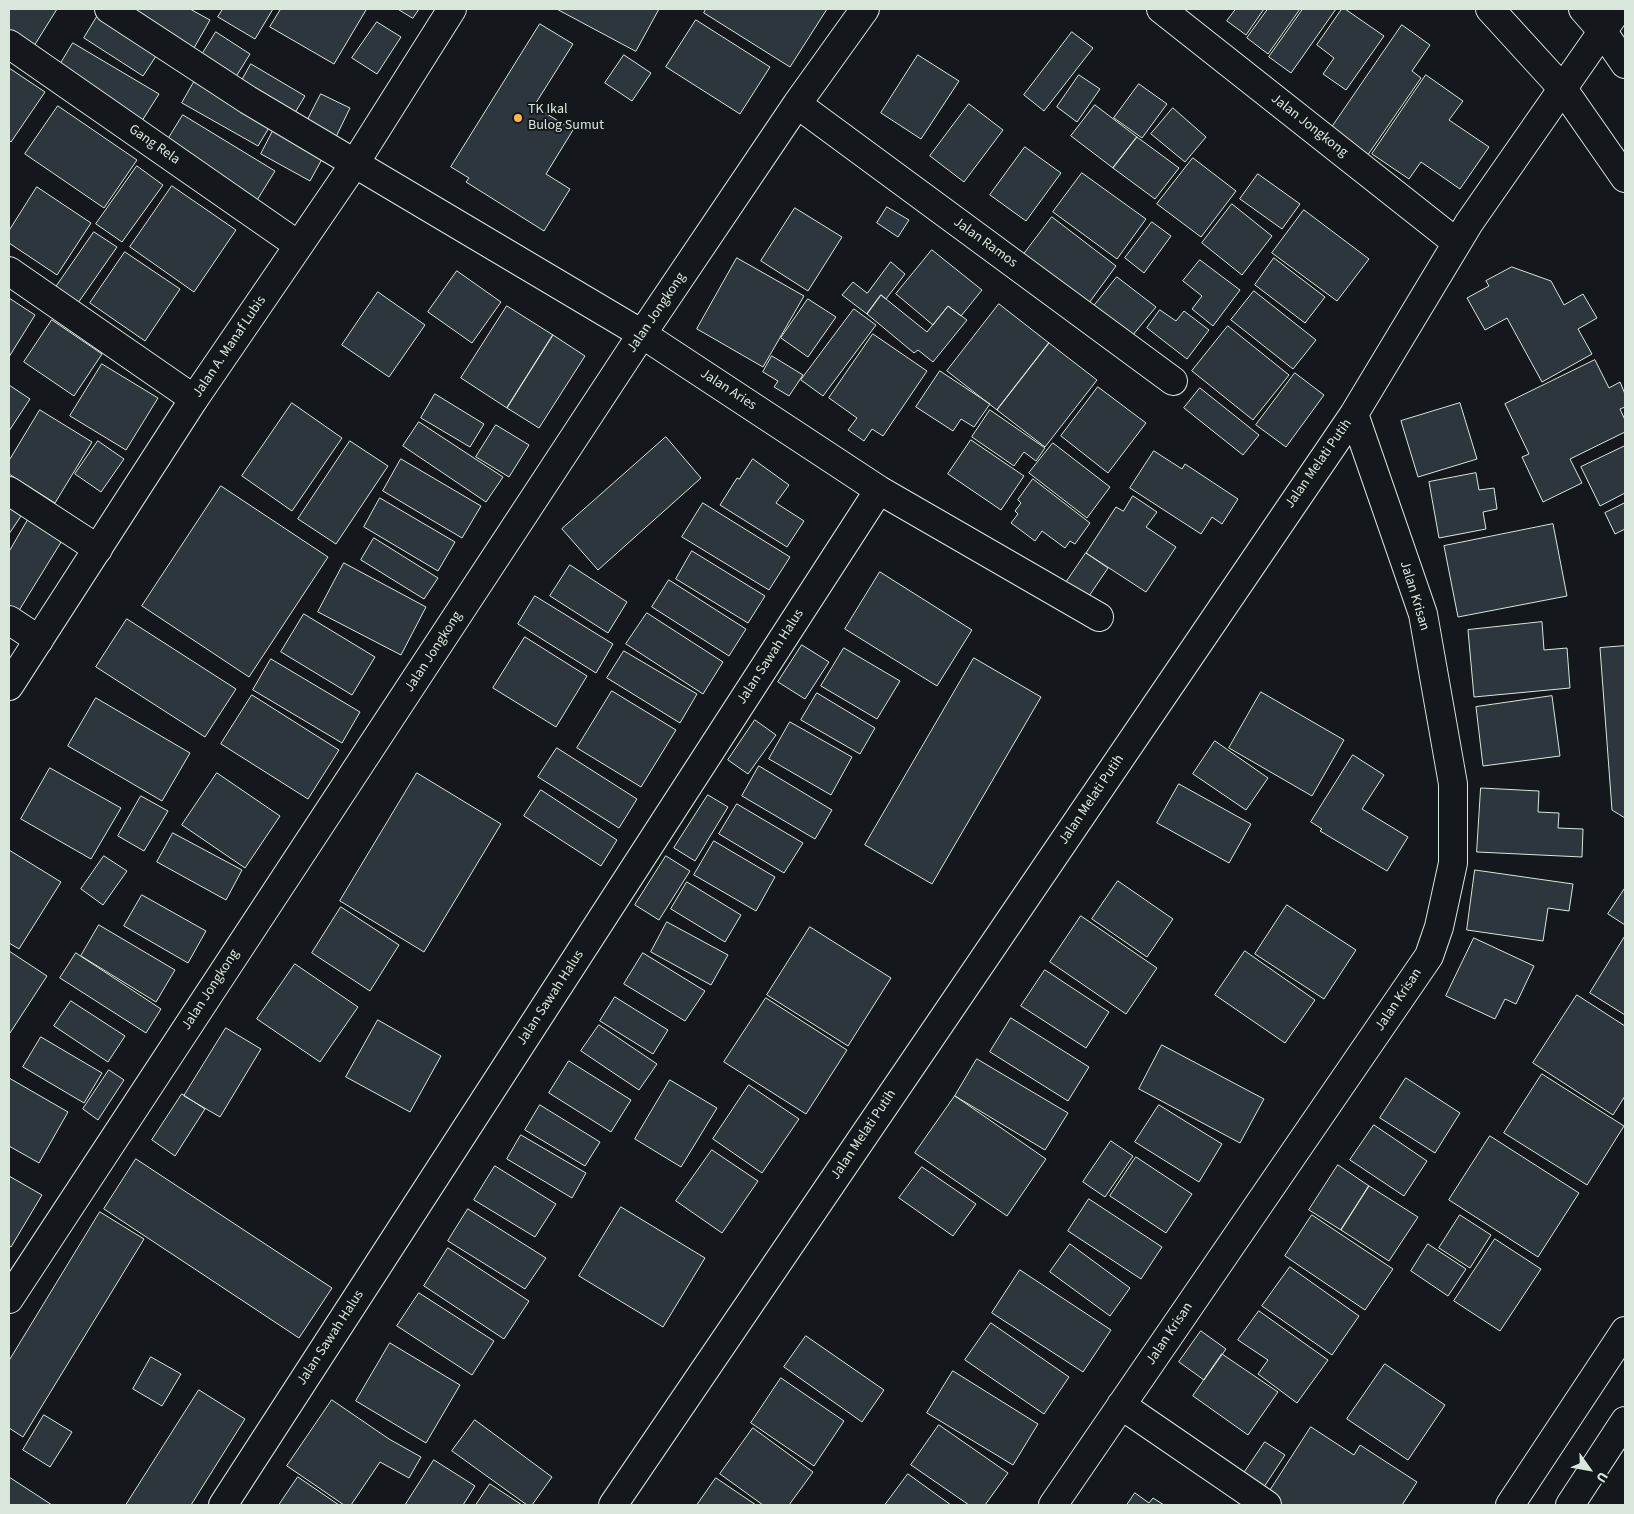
<!DOCTYPE html>
<html>
<head>
<meta charset="utf-8">
<style>
	body { margin:0 }
	#map { position:relative; width:1634px; height:1514px; overflow:hidden; background:#14181c; font-family:"Source Sans 3",sans-serif }
	canvas { display:block }
	.frame { position:absolute; inset:0; border:10px solid #d8e6dc; pointer-events:none }
	.north { position:absolute; left:1564px; top:1444px; width:50px; height:50px; -webkit-text-stroke:4px #14181c; paint-order:stroke; rotate:122deg; font-size:14px; font-weight:700; line-height:20px; text-align:center; color:#d8e6dc }
	.north::after { content:''; display:block; margin:auto; width:18px; height:22px; background:#d8e6dc; clip-path:polygon(50% 0,100% 100%,50% 72%,0 100%) }
</style>
</head>
<body>
<div id="map">
<canvas width="1634" height="1514"></canvas>
<div class="frame"></div>
<div class="north">U</div>
</div>
<script>
const context = document.querySelector('canvas').getContext('2d');
context.lineJoin = 'round';
function fill(path, color) {
  context.fillStyle = color;
  context.fill(path, 'evenodd');
}
function stroke(path, color, width, dash) {
  context.strokeStyle = color;
  context.lineWidth = width;
  context.lineCap = dash ? 'butt' : 'round';
  context.setLineDash(dash || []);
  context.stroke(path);
}
function label(font, color, halo, rows, align = 'center') {
  context.font = font + ' "Source Sans 3",sans-serif';
  context.lineWidth = 4;
  context.setLineDash([]);
  context.textBaseline = 'middle';
  context.strokeStyle = halo;
  context.fillStyle = color;
  for (const [text, x, y, turn = 0] of rows) {
    context.save();
    context.translate(x, y);
    context.rotate((+turn || 0) * Math.PI / 180);
    context.textAlign = isNaN(turn) ? turn : align;
    if (halo) context.strokeText(text, 0, 0);
    context.fillText(text, 0, 0);
    context.restore();
  }
}
const building = new Path2D(`
	M9,9H57L34,46L9,30Z
	M123,9H190L210,20L194,48Z
	M223,9H273L255,39L218,17Z
	M281,9H365L366,10L334,64L270,27Z
	M398,9H419L413,18Z
	M557,9H659L636,51Z
	M706,9H827L790,67L704,13Z
	M1236,9H1264L1246,35L1227,21Z
	M1268,9H1300L1268,54L1247,38Z
	M1303,9H1336L1291,73L1269,57Z
	M1342,9H1345L1384,36L1346,90L1323,74L1334,58L1317,45Z
	M100,12L160,50L143,76L84,38Z
	M696,20L770,67L740,114L666,67Z
	M377,22L401,37L377,74L352,58Z
	M540,24L573,44L534,106L573,130L546,174L570,189L544,231L466,182L469,178L451,167Z
	M1402,25L1430,45L1412,71L1421,78L1365,159L1328,133Z
	M216,32L250,54L232,83L198,61Z
	M1072,32L1093,48L1044,111L1024,95Z
	M73,43L159,94L140,124L55,73Z
	M624,55L651,73L632,101L605,83Z
	M918,55L959,81L921,139L881,113Z
	M251,64L305,96L293,116L240,84Z
	M9,68L45,92L11,142L9,140Z
	M1079,75L1100,89L1077,122L1057,107Z
	M1426,75L1463,101L1449,120L1489,147L1460,189L1421,162L1409,179L1372,154Z
	M194,82L270,126L258,146L182,103Z
	M1139,84L1167,104L1142,138L1114,118Z
	M321,94L350,108L334,141L304,127Z
	M969,104L1003,130L964,182L930,156Z
	M1095,105L1137,137L1113,168L1071,136Z
	M58,106L137,160L104,208L25,154Z
	M1173,108L1206,137L1185,162L1151,134Z
	M183,115L275,171L254,205L162,149Z
	M277,123L327,150L310,181L261,154Z
	M1137,137L1179,168L1155,199L1113,168Z
	M1025,147L1061,173L1026,221L990,195Z
	M1193,158L1236,191L1201,237L1157,204Z
	M137,166L163,185L122,242L96,224Z
	M1082,173L1146,219L1117,259L1053,212Z
	M1258,174L1300,204L1282,229L1240,199Z
	M172,186L236,230L194,292L130,247Z
	M37,187L91,223L57,275L9,243V231Z
	M1232,204L1272,236L1242,275L1202,243Z
	M887,207L909,220L898,237L877,223Z
	M795,208L842,237L808,291L761,261Z
	M1304,210L1369,259L1337,301L1272,253Z
	M1052,217L1116,266L1089,303L1024,254Z
	M1152,222L1171,236L1144,273L1125,258Z
	M94,232L117,247L78,303L56,287Z
	M932,250L982,290L961,316L948,306L933,325L896,294Z
	M125,252L180,289L145,341L90,303Z
	M737,258L804,296L763,367L697,329Z
	M1274,258L1325,297L1305,323L1255,285Z
	M1200,260L1240,290L1213,326L1192,309L1202,296L1183,281Z
	M891,262L905,274L886,299L881,295L867,314L842,295L853,282L867,293Z
	M1512,267L1551,281L1564,305L1583,294L1597,318L1578,329L1592,354L1542,382L1507,318L1485,330L1467,298L1489,286L1486,281Z
	M457,271L501,302L472,343L428,312Z
	M1117,277L1156,307L1132,336L1094,306Z
	M1254,291L1316,340L1293,369L1231,320Z
	M378,292L425,325L389,377L342,345Z
	M881,295L927,332L948,306L967,320L933,362L918,350L914,353L867,314Z
	M9,298L35,315L9,357Z
	M808,299L836,317L808,357L781,338Z
	M999,304L1049,343L997,410L947,371Z
	M507,306L553,335L507,408L461,378Z
	M854,309L876,325L823,396L801,380Z
	M1160,310L1176,321L1184,311L1209,330L1187,359L1147,328Z
	M52,320L102,354L74,396L24,362Z
	M1228,326L1289,375L1253,420L1192,371Z
	M873,334L927,371L883,436L872,429L864,441L848,430L857,418L829,398Z
	M553,335L585,356L539,428L507,408Z
	M1049,343L1097,380L1045,447L997,410Z
	M772,356L803,375L789,396L774,387L778,381L763,372Z
	M1595,360L1609,388L1620,382L1625,394V407L1620,409L1625,420V432L1570,459L1582,483L1543,502L1522,457L1529,454L1505,404Z
	M102,364L158,398L126,450L70,416Z
	M940,371L990,404L974,427L961,419L953,431L916,407Z
	M1295,373L1324,395L1286,447L1256,425Z
	M9,385L30,399L9,431Z
	M1098,387L1146,423L1108,473L1061,436Z
	M1200,388L1259,435L1243,455L1184,408Z
	M435,394L484,424L470,447L421,418Z
	M292,403L342,438L292,511L242,476Z
	M1460,403L1477,459L1418,477L1401,421Z
	M40,410L92,442L55,503L9,474V461Z
	M990,410L1045,448L1036,461L1024,452L1014,466L972,437Z
	M419,422L503,477L486,502L403,446Z
	M496,425L529,445L509,477L476,457Z
	M666,437L701,478L598,570L562,529Z
	M971,440L1024,476L1001,510L948,474Z
	M98,441L124,459L101,492L75,474Z
	M350,441L388,466L336,544L298,519Z
	M1053,443L1110,487L1087,518L1029,473Z
	M1625,446V493L1600,506L1581,467Z
	M1154,451L1182,469L1185,464L1238,499L1222,524L1212,517L1201,534L1130,488Z
	M401,459L481,506L462,538L383,491Z
	M753,459L789,485L776,503L804,521L787,547L720,505L737,478L739,479Z
	M1476,473L1479,490L1494,488L1497,509L1483,512L1486,529L1439,538L1429,482Z
	M1033,479L1090,523L1075,544L1070,541L1065,548L1042,531L1035,541L1011,523L1018,514L1015,511L1021,503L1018,500Z
	M221,486L328,557L249,677L142,606Z
	M1133,496L1157,512L1146,527L1176,547L1146,592L1086,553L1116,507L1123,511Z
	M380,498L455,542L438,571L364,527Z
	M703,503L790,557L769,590L682,537Z
	M1625,503V529L1615,534L1605,513Z
	M9,508L21,516L9,534Z
	M29,518L63,539L15,617L9,613V552Z
	M1553,524L1567,596L1458,617L1444,546Z
	M374,538L438,578L424,599L361,560Z
	M692,551L765,596L748,623L676,579Z
	M1086,553L1108,568L1085,602L1063,587Z
	M344,563L426,607L401,655L318,612Z
	M570,565L627,602L608,633L550,596Z
	M880,572L972,630L937,686L845,629Z
	M669,580L746,629L729,656L652,607Z
	M535,596L613,644L596,673L518,624Z
	M647,613L723,662L703,694L626,644Z
	M304,614L375,657L352,695L281,652Z
	M127,619L236,689L205,737L96,667Z
	M1542,622L1544,650L1567,648L1570,688L1474,697L1468,630Z
	M525,637L587,676L556,727L493,688Z
	M802,645L829,662L805,699L778,682Z
	M1625,646V818L1612,810L1600,648Z
	M844,648L900,681L877,719L821,686Z
	M624,651L697,694L680,723L607,678Z
	M974,658L1041,697L932,884L865,845Z
	M271,659L360,712L342,743L253,690Z
	M612,691L676,730L641,787L577,748Z
	M1261,692L1344,740L1312,796L1229,748Z
	M817,693L875,728L860,754L801,720Z
	M252,695L339,750L308,799L221,744Z
	M1552,696L1560,756L1483,766L1476,707Z
	M96,698L190,753L162,801L68,746Z
	M755,720L776,735L748,774L728,760Z
	M790,722L852,757L831,795L769,759Z
	M1215,741L1268,778L1246,810L1193,774Z
	M557,748L637,799L619,828L538,777Z
	M1353,755L1384,775L1362,809L1408,837L1387,871L1320,831L1322,829L1311,822Z
	M759,766L832,810L815,839L742,796Z
	M50,768L121,808L91,859L21,819Z
	M217,773L280,816L245,868L182,825Z
	M417,773L501,824L424,952L340,901Z
	M1179,784L1251,824L1229,863L1157,823Z
	M1481,788L1539,791L1538,812L1559,813L1558,828L1583,829L1582,857L1477,852Z
	M541,790L617,840L601,866L524,816Z
	M708,795L728,807L695,861L674,848Z
	M141,796L168,811L144,851L118,836Z
	M737,804L803,843L784,873L719,834Z
	M173,833L242,870L226,900L157,862Z
	M714,841L775,877L756,911L694,875Z
	M9,850L61,882L19,949L9,943Z
	M104,856L127,871L103,905L81,889Z
	M666,856L690,871L659,920L635,905Z
	M1475,870L1573,884L1569,911L1548,908L1543,941L1467,930Z
	M1118,881L1173,919L1147,957L1092,919Z
	M687,882L741,915L725,942L671,909Z
	M1625,888V925L1608,914Z
	M142,895L206,931L188,963L124,926Z
	M1287,905L1356,950L1324,999L1255,954Z
	M341,907L399,945L370,991L312,953Z
	M1081,916L1157,968L1126,1014L1050,962Z
	M667,922L728,955L711,985L651,952Z
	M99,925L175,970L156,1002L81,956Z
	M810,927L891,978L848,1046L767,995Z
	M1625,936V1015L1590,993Z
	M1474,938L1534,966L1516,1004L1505,999L1495,1019L1446,996Z
	M9,951L47,976L10,1033L9,1032Z
	M1245,951L1315,1000L1285,1043L1215,995Z
	M76,953L161,1009L146,1033L60,978Z
	M643,953L705,991L685,1021L624,984Z
	M295,964L358,1007L320,1062L257,1019Z
	M1045,970L1109,1012L1086,1048L1021,1006Z
	M1577,995L1625,1026V1096L1613,1115L1533,1063Z
	M615,997L668,1030L653,1054L600,1021Z
	M766,998L847,1050L806,1114L724,1062Z
	M71,1001L125,1036L108,1062L54,1026Z
	M1011,1018L1089,1067L1068,1101L990,1052Z
	M378,1020L441,1056L410,1112L346,1077Z
	M599,1025L657,1064L639,1090L581,1051Z
	M226,1028L261,1049L220,1117L184,1096Z
	M41,1037L102,1073L84,1103L23,1067Z
	M1162,1045L1264,1099L1240,1143L1139,1089Z
	M977,1059L1068,1113L1045,1150L955,1096Z
	M569,1061L631,1100L611,1132L549,1093Z
	M109,1070L124,1080L98,1120L83,1109Z
	M1542,1074L1624,1126L1587,1185L1504,1133Z
	M9,1078L68,1112L39,1163L9,1146Z
	M1406,1078L1460,1113L1435,1153L1380,1118Z
	M670,1080L717,1108L681,1167L635,1139Z
	M749,1085L799,1119L762,1173L713,1139Z
	M182,1094L205,1109L175,1156L152,1140Z
	M955,1096L1046,1159L1007,1216L915,1153Z
	M540,1105L600,1142L585,1166L525,1130Z
	M1159,1105L1222,1144L1199,1182L1135,1142Z
	M1374,1125L1427,1161L1404,1196L1350,1160Z
	M521,1135L586,1173L572,1198L507,1159Z
	M1490,1136L1579,1193L1538,1257L1449,1200Z
	M1111,1141L1133,1156L1105,1197L1083,1182Z
	M712,1150L758,1181L722,1233L676,1201Z
	M1136,1157L1192,1194L1166,1233L1110,1196Z
	M136,1159L332,1288L299,1338L104,1209Z
	M1338,1165L1369,1186L1341,1230L1309,1210Z
	M495,1166L556,1204L535,1237L474,1200Z
	M922,1167L976,1204L953,1236L899,1198Z
	M9,1176L42,1195L11,1247L9,1246Z
	M1369,1186L1418,1217L1389,1261L1341,1230Z
	M1089,1199L1162,1247L1141,1279L1068,1231Z
	M621,1207L705,1258L663,1327L579,1276Z
	M468,1209L546,1258L525,1289L448,1241Z
	M100,1212L144,1239L23,1437L9,1428V1361Z
	M1312,1215L1393,1269L1365,1310L1285,1256Z
	M1460,1215L1491,1235L1470,1268L1439,1248Z
	M1495,1239L1541,1269L1500,1331L1454,1301Z
	M1070,1244L1130,1288L1110,1316L1050,1272Z
	M1428,1244L1466,1269L1448,1296L1411,1271Z
	M448,1248L529,1301L504,1339L424,1286Z
	M1290,1267L1359,1316L1332,1355L1262,1306Z
	M1020,1270L1111,1330L1083,1372L992,1313Z
	M419,1293L494,1341L472,1375L397,1326Z
	M1259,1311L1328,1360L1297,1403L1258,1374L1268,1360L1238,1340Z
	M991,1323L1069,1377L1044,1414L965,1360Z
	M1201,1331L1226,1349L1204,1380L1179,1362Z
	M806,1336L884,1390L862,1422L784,1367Z
	M390,1343L460,1385L426,1443L356,1401Z
	M1222,1354L1278,1392L1248,1435L1193,1396Z
	M151,1357L181,1374L162,1406L133,1389Z
	M1385,1364L1445,1405L1408,1460L1347,1419Z
	M953,1371L1038,1424L1013,1465L927,1413Z
	M781,1378L844,1421L814,1466L751,1423Z
	M199,1390L245,1419L191,1505H126Z
	M332,1400L389,1439L421,1457L409,1478L380,1462L351,1505H344L287,1466Z
	M44,1415L72,1432L50,1467L23,1450Z
	M475,1420L552,1477L532,1505H527L452,1451Z
	M939,1425L1008,1473L985,1505H969L911,1465Z
	M1311,1427L1354,1455L1360,1445L1417,1482L1402,1505H1273L1264,1500Z
	M753,1428L813,1472L789,1505H763L720,1474Z
	M1265,1442L1285,1455L1264,1487L1244,1473Z
	M434,1460L475,1486L463,1505H408L406,1504Z
	M908,1474L951,1505H885Z
	M9,1477L52,1505H9Z
	M298,1477L339,1505H279Z
	M716,1478L756,1505H697Z
	M490,1484L522,1505H476Z
	M1135,1493L1149,1503L1153,1498L1164,1505H1127Z`);
const street = new Path2D(`
	M109,9L248,100L642,334L879,490L1099,617
	M1161,9L1457,243
	M9,44L298,245
	M797,104L1173,381
	M9,271L194,399
	M9,491L98,549
	M9,620L39,640
	M9,1299L642,334L797,104L865,9
	M1121,1405L1267,1505
	M223,1505L879,490
	M613,1505L1354,414L1469,223L1618,9
	M1053,1505L1429,956L1439,927L1453,863V784L1423,614L1354,414`);
const secondary = new Path2D(`
	M9,686L194,399L355,163L452,9`);
const primary = new Path2D(`
	M1490,9L1563,89L1625,178
	M1583,9L1603,32L1625,64
	M1510,1505L1625,1331
	M1570,1505L1625,1421`);
const markers = [
	[518,118,5,"#ffb74d"]
];
const poiNames = [
	["TK Ikal",528,110],
	["Bulog Sumut",528,126]
];
const streetNames = [
	["Jalan Jongkong",1309,126,38],
	["Gang Rela",154,145,35],
	["Jalan Ramos",985,243,36],
	["Jalan Jongkong",657,313,-56],
	["Jalan A. Manaf Lubis",230,347,-56],
	["Jalan Aries",728,390,33],
	["Jalan Melati Putih",1319,464,-55],
	["Jalan Krisan",1414,596,73],
	["Jalan Jongkong",434,652,-57],
	["Jalan Sawah Halus",771,657,-57],
	["Jalan Melati Putih",1092,800,-56],
	["Jalan Jongkong",211,990,-57],
	["Jalan Sawah Halus",551,998,-57],
	["Jalan Krisan",1399,1000,-56],
	["Jalan Melati Putih",864,1135,-56],
	["Jalan Krisan",1170,1334,-56],
	["Jalan Sawah Halus",331,1338,-57]
];
fill(building, '#2c363c');
stroke(building, '#d8e6dc', 1);
stroke(street, '#d8e6dc', 30);
stroke(secondary, '#d8e6dc', 30);
stroke(primary, '#d8e6dc', 30);
stroke(street, '#14181c', 28);
stroke(secondary, '#14181c', 28);
stroke(primary, '#14181c', 28);
for (const [x, y, r, color] of markers) {
  const dot = new Path2D();
  dot.arc(x, y, r, 0, 2 * Math.PI);
  context.fillStyle = color;
  context.fill(dot);
  stroke(dot, '#14181c', 2);
}
label('14px', '#d8e6dc', '#14181c', poiNames, 'left');
label('14px', '#d8e6dc', '#14181c', streetNames);
</script>
</body>
</html>
